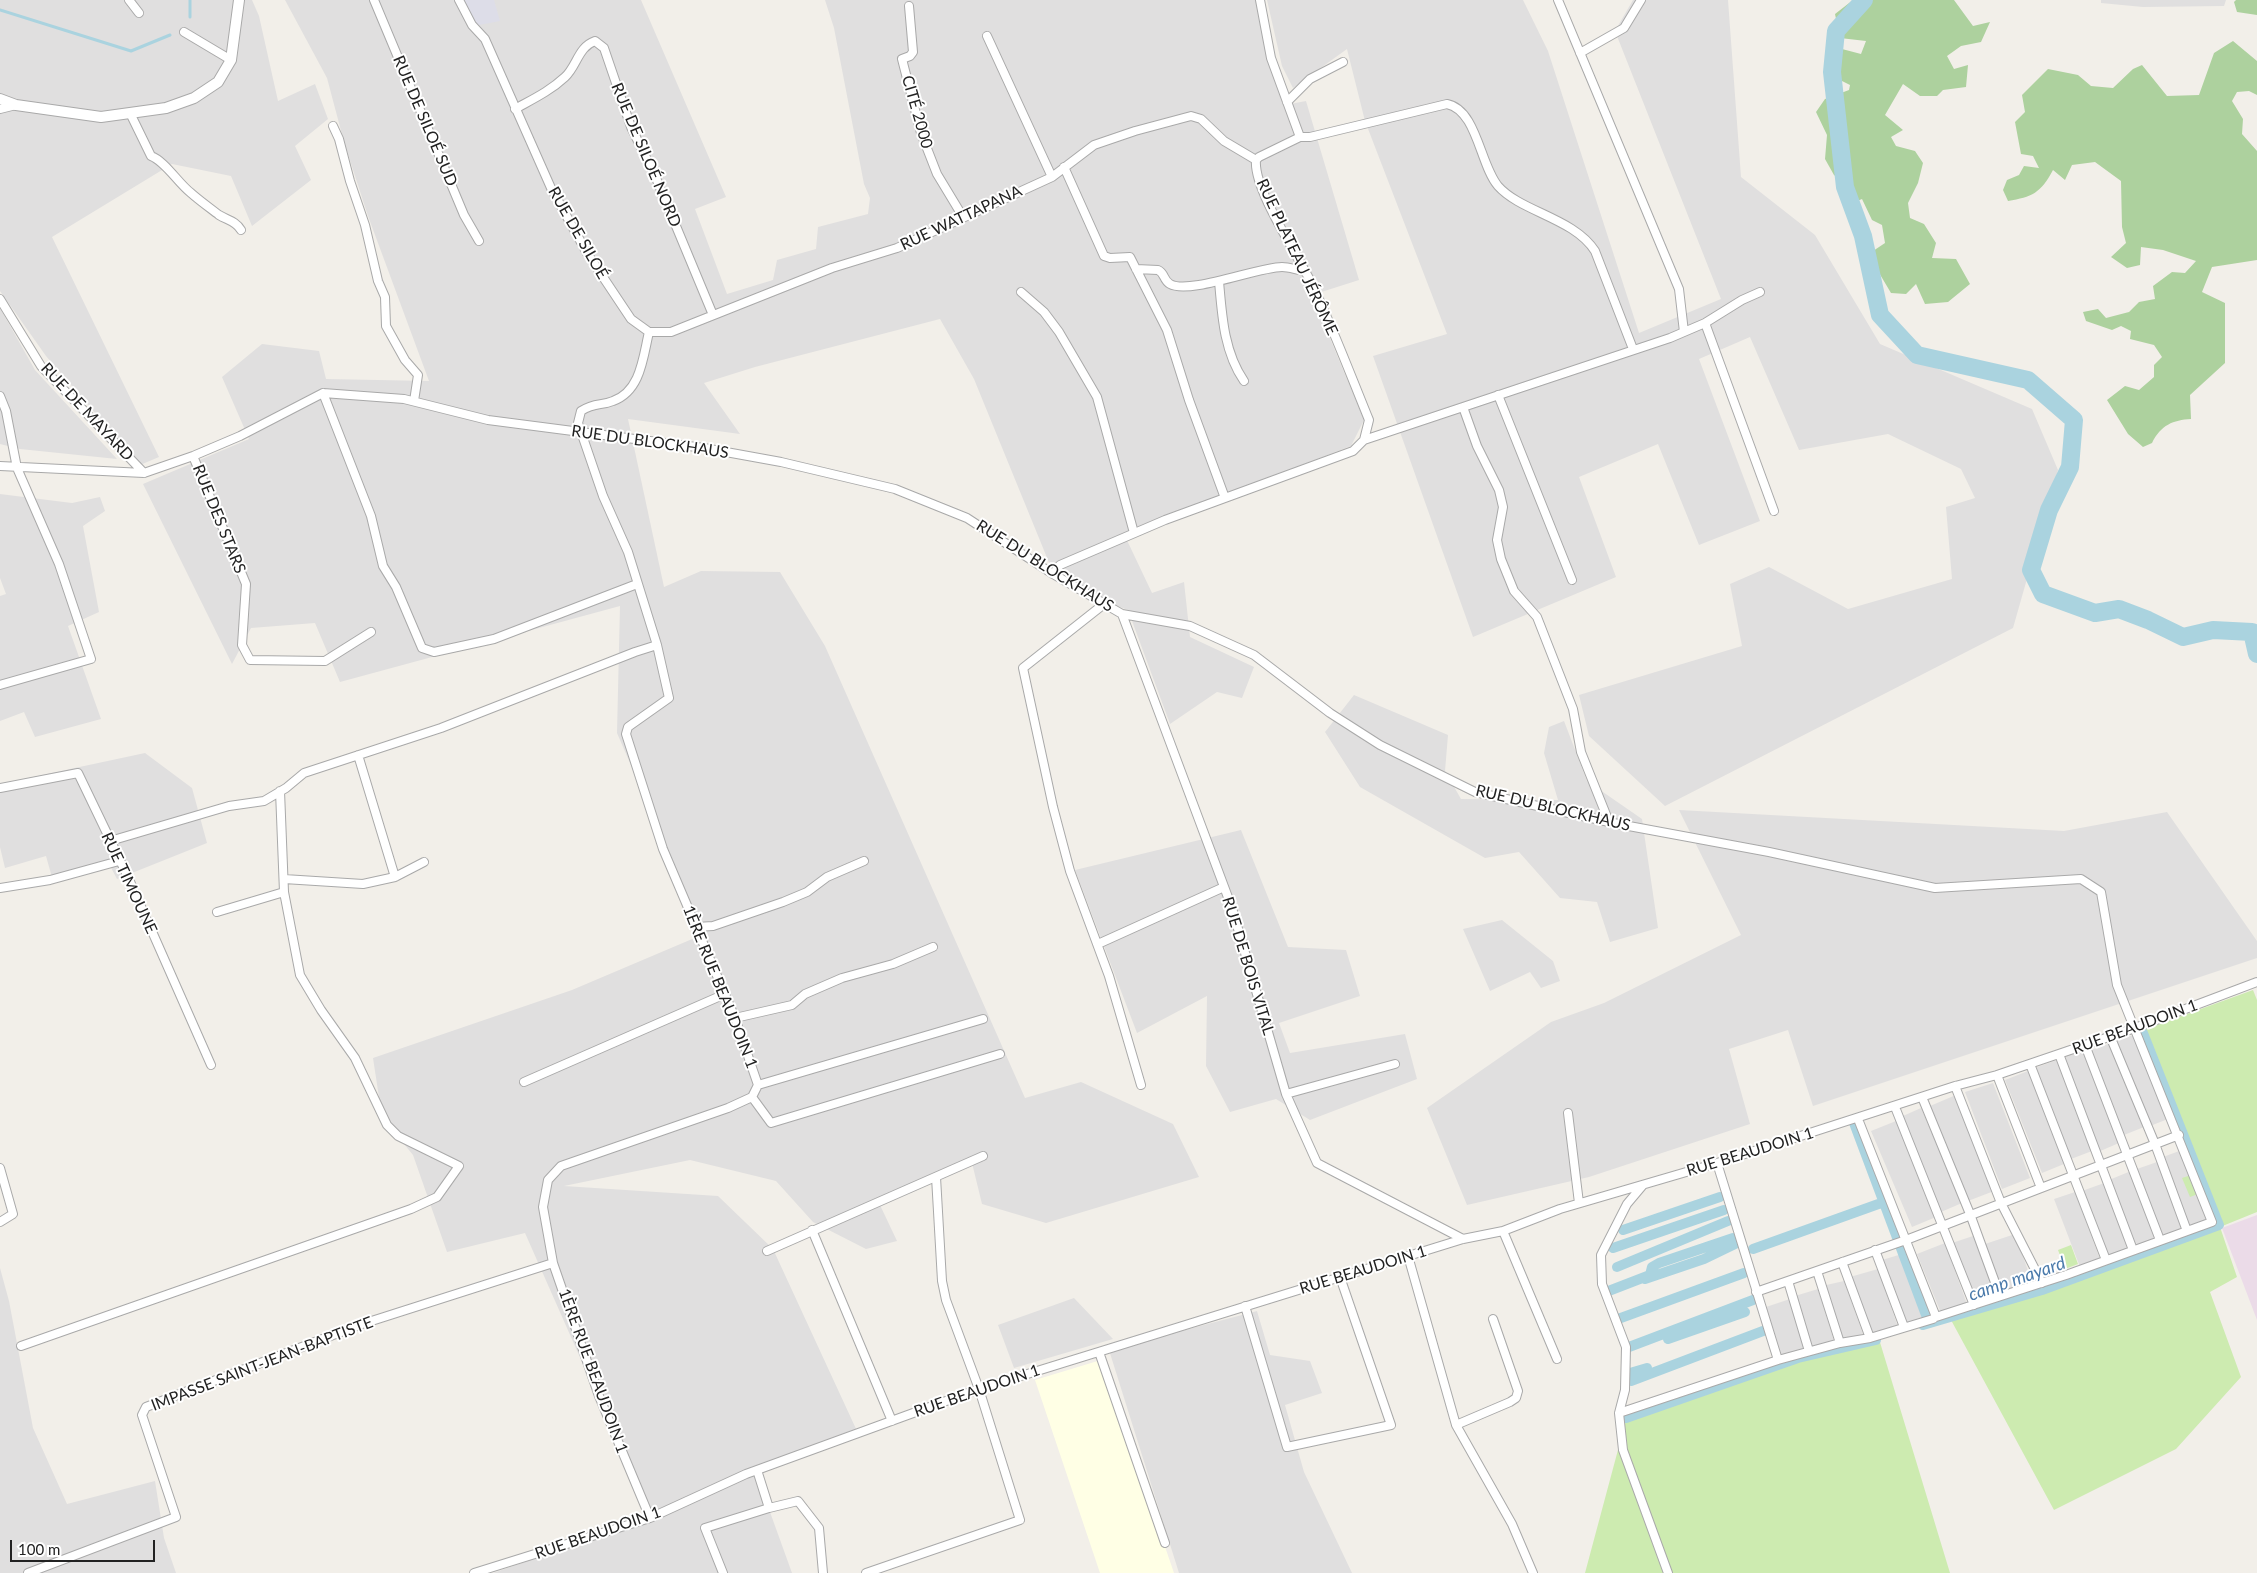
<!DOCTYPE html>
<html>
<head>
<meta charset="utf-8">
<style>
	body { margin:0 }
	#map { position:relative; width:2257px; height:1573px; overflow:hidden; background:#f2efe9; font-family:Lato,sans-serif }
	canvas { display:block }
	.scale { position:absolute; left:10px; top:1540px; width:145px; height:22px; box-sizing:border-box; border:2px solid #222; border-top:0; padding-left:6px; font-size:15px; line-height:18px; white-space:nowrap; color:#222; -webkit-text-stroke:4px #fff; paint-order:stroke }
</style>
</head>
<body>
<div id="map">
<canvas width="2257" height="1573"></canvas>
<div class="scale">100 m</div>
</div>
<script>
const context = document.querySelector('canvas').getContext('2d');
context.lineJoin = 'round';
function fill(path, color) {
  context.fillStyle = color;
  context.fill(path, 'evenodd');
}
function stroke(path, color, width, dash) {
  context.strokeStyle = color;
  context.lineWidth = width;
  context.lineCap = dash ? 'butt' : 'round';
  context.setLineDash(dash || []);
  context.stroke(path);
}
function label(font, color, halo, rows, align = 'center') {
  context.font = font + ' Lato,sans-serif';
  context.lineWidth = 4;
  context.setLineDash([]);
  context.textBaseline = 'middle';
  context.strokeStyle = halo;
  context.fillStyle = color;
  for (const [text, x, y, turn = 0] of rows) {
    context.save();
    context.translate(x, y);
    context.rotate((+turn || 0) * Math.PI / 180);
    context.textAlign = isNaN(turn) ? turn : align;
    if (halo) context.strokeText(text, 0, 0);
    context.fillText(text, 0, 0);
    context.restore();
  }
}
const residential = new Path2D(`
	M0,0H252L259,16L278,101L315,84L328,119L295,146L311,180L252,226L231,176L172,164L52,237L159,457L140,465L46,356L0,291Z
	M285,0H641L726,197L695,209L727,294L773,280L777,260L816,249L818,227L868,214L870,198L864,184L834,28L825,0H1259L1271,65L1290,104L1306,101L1359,280L1312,295L1364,420L1351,446L1124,534L1152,593L1184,582L1190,637L1254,667L1242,698L1217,692L1170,724L1128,610L1093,597L1056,563L1050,565L974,379L940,319L755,367L704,383L740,434L628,419L664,587L701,571L780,572L825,646L1025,1098L1081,1082L1173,1124L1199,1177L1046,1223L982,1204L972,1163L880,1205L897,1241L866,1249L813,1222L776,1181L690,1160L564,1186L718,1196L773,1249L857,1431L757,1476L792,1573H493L651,1518L525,1233L447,1252L413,1155L382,1117L373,1058L572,990L704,934L617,733L620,606L340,682L315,623L251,628L232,664L143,484L249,439L222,377L262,344L319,351L326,379L429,381L368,216L344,142L327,78Z
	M1267,0H1523L1548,51L1639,333L1721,299L1615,31L1633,0H1728L1741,177L1815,235L1880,344L2032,409L2058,470L2013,628L1665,806L1589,736L1579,695L1742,646L1730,584L1769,567L1848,609L1952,579L1946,507L1975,498L1961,469L1888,434L1799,450L1750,337L1699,359L1760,521L1699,545L1658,444L1579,477L1616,577L1473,637L1373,356L1447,334L1365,121L1347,49L1293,88L1282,66Z
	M2101,0H2226L2224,6L2143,7L2101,3Z
	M0,308L35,370L117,459L20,449L0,444Z
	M0,494L72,503L100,497L105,511L83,526L99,612L68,626L101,719L35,737L24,712L0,721V596L6,594L0,578Z
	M1354,695L1448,735L1445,771L1461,799L1558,800L1544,753L1549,727L1564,721L1587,781L1642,819L1658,928L1610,942L1597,902L1560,898L1519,852L1485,858L1360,787L1325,732Z
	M145,753L192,788L207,843L117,879L107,860L53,881L46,856L5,868L0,847V784Z
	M1679,810L2064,831L2167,812L2257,941V958L1813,1106L1788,1030L1729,1049L1750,1124L1589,1177L1467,1205L1427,1108L1551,1022L1604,1003L1741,935Z
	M1241,830L1288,947L1346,950L1360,996L1279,1023L1290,1053L1405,1034L1417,1079L1310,1120L1276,1099L1230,1112L1206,1066L1207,996L1137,1033L1075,870Z
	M1502,920L1553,961L1560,981L1541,988L1530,972L1490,991L1463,929Z
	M2136,1034L2168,1119L2150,1126L2116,1041Z
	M2111,1043L2144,1127L2124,1135L2091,1050Z
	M2083,1050L2119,1143L2098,1152L2062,1058Z
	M2057,1060L2092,1151L2071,1159L2035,1068Z
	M2028,1071L2064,1164L2042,1173L2005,1080Z
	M1993,1083L2030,1178L2002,1189L1965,1092Z
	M1956,1095L1994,1191L1968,1201L1930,1106Z
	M1921,1108L1962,1203L1941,1212L1903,1116Z
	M1896,1121L1936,1217L1912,1227L1871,1131Z
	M2182,1150L2208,1219L2188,1226L2163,1157Z
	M2157,1162L2183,1228L2162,1237L2137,1169Z
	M2131,1171L2157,1239L2134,1246L2109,1180Z
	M2107,1182L2130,1249L2107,1257L2082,1191Z
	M2075,1192L2100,1259L2080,1267L2054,1199Z
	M2015,1234L2032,1282L2002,1293L1985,1244Z
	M1976,1235L1997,1294L1976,1302L1952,1243Z
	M1945,1243L1967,1304L1941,1313L1917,1254Z
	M1902,1254L1926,1317L1905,1325L1882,1260Z
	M0,1268L9,1301L33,1428L67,1504L155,1481L164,1538L176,1573H0Z
	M1878,1269L1898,1327L1870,1336L1850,1277Z
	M1844,1281L1863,1334L1841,1341L1822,1286Z
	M1818,1289L1834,1341L1811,1348L1795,1296Z
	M1074,1298L1113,1339L1014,1368L998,1325Z
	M1790,1299L1806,1349L1782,1356L1766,1307Z
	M1257,1311L1270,1355L1310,1361L1322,1393L1285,1405L1304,1472L1352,1573H1179L1109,1350Z`);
const industrial = new Path2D(`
	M2257,1215V1320L2222,1228Z`);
const education = new Path2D(`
	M1101,1360L1174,1573H1100L1035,1380Z`);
const grass = new Path2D(`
	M2253,990L2257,1000V1212L2220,1227L2237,1277L2210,1292L2241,1377L2176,1449L2054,1510L1951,1320L2219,1225L2143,1030Z
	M2191,1175L2198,1194L2190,1197L2182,1178Z
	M2071,1245L2078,1264L2065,1269L2058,1250Z
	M1879,1339L1950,1573H1585L1626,1420L1780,1366Z`);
const forest = new Path2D(`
	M1853,0H1954L1973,26L1990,22L1981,42L1961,46L1947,56L1954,69L1968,65L1966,87L1943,90L1937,96H1920L1903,84L1885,115L1903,130L1891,137L1896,146L1915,151L1923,163L1918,183L1908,203L1910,218L1924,224L1936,243L1932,258L1956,259L1970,284L1948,302L1925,304L1916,284L1906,294L1891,293L1872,261L1873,251L1885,243L1882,225L1872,220L1862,199L1850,204L1848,186L1834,175L1825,159L1827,135L1816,112L1825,99L1849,90L1850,85L1838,79L1835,63L1842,49L1861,54L1866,41L1840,38L1835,14Z
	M2236,0H2257V15L2237,12L2234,2Z
	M2233,41L2257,61V95L2249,91L2237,92L2232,101L2243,119L2242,134L2257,151V260L2212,267L2202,292L2225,303V363L2190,395L2191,419C2173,420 2161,425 2152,443L2143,447L2128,434L2107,400L2125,386L2139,390L2154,377V365L2162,357L2154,345L2130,339L2131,331L2121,326L2112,330L2086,321L2083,312L2098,309L2106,318L2129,312L2139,302L2155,299L2153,286L2172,272L2185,273L2196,261L2163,250L2141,247L2140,265L2127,268L2111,257L2126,243L2122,227L2121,181L2095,162L2072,165L2065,180L2053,170C2041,193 2032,197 2008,201L2003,190L2007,180L2019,175L2024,166L2039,168L2033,156L2021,154L2015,122L2025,112L2022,95L2048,69L2078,75L2091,86L2113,88L2133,69L2142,65L2167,96L2199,95L2214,53Z`);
const plaza = new Path2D(`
	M460,0H494L500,21L474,26Z`);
const stream = new Path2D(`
	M0,10L131,51L170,35
	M190,17V0`);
const canal = new Path2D(`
	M1854,1123L1929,1323
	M1623,1230L1720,1197
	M1613,1248L1724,1210
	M1753,1249L1884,1202
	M1617,1267L1728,1221
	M1645,1279L1704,1259L1735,1244
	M1606,1292L1650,1275L1652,1267L1659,1263L1733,1238
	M1618,1319L1744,1273
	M1923,1325L2042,1290L2219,1225L2143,1033
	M1668,1339L1745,1312
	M1629,1347L1753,1300
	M1630,1373L1647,1368
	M1631,1381L1763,1331
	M1626,1418L1798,1358L1876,1340`);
const river = new Path2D(`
	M1864,0L1836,31L1832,72L1845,187L1863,236L1880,315L1917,355L2028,380L2074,420L2070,467L2049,510L2031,570L2043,594L2095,613L2119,609L2148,620L2183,637L2213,630L2252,632L2257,654`);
const minor = new Path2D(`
	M129,0L139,13
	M374,0L464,215L479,241
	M459,0L472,25L485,39L551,188L587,253L631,319L649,332H671L832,268L897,248L1052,177L1094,145L1135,131L1191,116L1201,119L1224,141L1256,160
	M1260,0L1271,58L1300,137
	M1558,0L1679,289L1684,332
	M909,6L913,52L910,56L902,59L921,133L937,174L963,217
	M184,32L231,60
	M987,36L1052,177
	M1580,53L1624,28L1641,0
	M1287,102L1310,79L1343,62
	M0,109L16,105
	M515,109C533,99 550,91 565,77C577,66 578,47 595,41L604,48L631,127L656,178L713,315
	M130,113L151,156C165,161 178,183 191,193C200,201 210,208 219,215C227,220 236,221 241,230
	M333,126L339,139L350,181L365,225L378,281L385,297L386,326L405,360L418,375L414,401
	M1064,167L1104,256L1110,258L1130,257L1167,330L1189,400L1225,498
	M1136,269L1158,270C1165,273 1163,280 1170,284C1189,295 1258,267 1282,267C1289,267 1297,270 1305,271
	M1219,281C1222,316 1224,352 1244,381
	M1021,292L1044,312L1059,332L1097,397L1134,533
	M0,299L41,366L144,473
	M1705,323L1774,511
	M649,332C643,357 641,391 613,401C601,406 595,402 581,411L578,423L603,496L628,552L657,645L669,698L628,727L626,734L663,849L735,1018L758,1085L752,1097L728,1108L561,1166L548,1180L543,1207L553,1263L599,1396L650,1518
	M323,393L371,516L383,566L396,587L422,648L434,652L494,639L637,584
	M1498,395L1572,580
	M0,396L6,411L17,468L59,564L91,659L0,685
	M1463,407L1477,446L1499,490L1503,507L1497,540L1501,559L1514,591L1537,617L1573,709L1581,752L1609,822
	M1364,440L1670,338L1705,323L1742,300L1760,292
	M193,456L246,584L242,645L250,660L325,661L371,632
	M0,466L144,473L193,456L240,436L323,393L404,399L488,420L704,448L781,462L895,489L967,518L1053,574L1122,614L1190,626L1254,655L1330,713L1380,745L1475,792L1618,824L1769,852L1935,888L2081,879L2101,892L2117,985L2212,1222L2066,1275L1936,1317L1858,1119
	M1053,574L1060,565L1165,520L1353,451L1364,440L1369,420C1351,376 1334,331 1314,288C1300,258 1253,190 1256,160L1259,157L1300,137H1310L1447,104C1477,110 1480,165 1498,186C1521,212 1574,218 1595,251L1633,349
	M1104,604L1023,668L1053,807L1070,871L1109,976L1141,1085
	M1122,614L1232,908L1286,1094L1317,1163L1463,1239
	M358,755L395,877
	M0,788L78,773L128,877L211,1065
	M110,841L229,806L264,801L286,788L304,773L441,728L635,652L657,645
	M284,879L363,884L395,877L424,862
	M0,888L50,880L119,861
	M217,912L284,892
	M696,927L713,926L783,902L807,892L827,877L864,861
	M1098,944L1224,887
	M735,1018L792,1005L805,994L842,978L893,964L933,947
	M2110,1036L2155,1144L2187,1231
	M2085,1045L2160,1240
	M2059,1054L2133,1250
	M2030,1064L2106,1260
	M1997,1075L2041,1188
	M524,1082L725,994
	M758,1085L983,1019
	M1955,1086L2001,1203L2042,1283
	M1286,1094L1395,1064
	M752,1097L771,1123L1000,1054
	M1922,1097L1970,1214L2000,1296
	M1895,1107L1974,1305
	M1568,1113L1579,1203
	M1717,1163L1778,1360
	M0,1168L13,1214L0,1222
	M1643,1185L1627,1204L1601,1255L1602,1284L1626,1347L1625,1390L1619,1413L1623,1450L1668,1573
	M812,1230L892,1421
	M1503,1231L1557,1359
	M1875,1250L1904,1327
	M767,1251L983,1156
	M1408,1256L1456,1425L1512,1524L1533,1573
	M1842,1262L1870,1338
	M1817,1271L1840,1343
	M1788,1281L1809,1351
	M1756,1292L1906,1240L2179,1135
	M1245,1306L1287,1447L1391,1425L1340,1277
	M21,1346L411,1209L437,1197L459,1166L398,1136L387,1125L355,1058L321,1010L300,975L284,892L280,791
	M1099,1352L1165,1543
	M1619,1413L1778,1360L1840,1343L1870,1338L1933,1319
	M1456,1425L1510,1402L1516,1398L1518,1391L1493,1319
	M757,1470L769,1508L798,1501L819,1528L823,1573
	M28,1573L176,1517L142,1415L146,1407L359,1325L553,1263
	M474,1573L650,1518L746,1474L979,1389L1463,1239L1503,1231L1560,1209L1717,1163L1955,1086L1997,1075L2135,1028L2257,982
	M723,1573L705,1528L769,1508
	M866,1573L1020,1520L979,1389L946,1300L942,1281L936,1177`);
const tertiary = new Path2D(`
	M0,99L16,105L101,117L166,108L194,98L218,82L231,60L239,0`);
const streetNames = [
	["CITÉ 2000",917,112,74],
	["RUE DE SILOÉ SUD",425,121,67],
	["RUE DE SILOÉ NORD",646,155,67],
	["RUE WATTAPANA",961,218,-25],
	["RUE DE SILOÉ",578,233,60],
	["RUE PLATEAU JÉRÔME",1297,257,65],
	["RUE DE MAYARD",87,412,47],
	["RUE DU BLOCKHAUS",650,442,8],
	["RUE DES STARS",219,519,68],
	["RUE DU BLOCKHAUS",1045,566,32],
	["RUE DU BLOCKHAUS",1553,808,13],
	["RUE TIMOUNE",129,883,65],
	["RUE DE BOIS VITAL",1248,966,73],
	["1ÈRE RUE BEAUDOIN 1",720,987,68],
	["RUE BEAUDOIN 1",2135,1027,-20],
	["RUE BEAUDOIN 1",1750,1152,-17],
	["RUE BEAUDOIN 1",1363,1270,-17],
	["IMPASSE SAINT-JEAN-BAPTISTE",262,1364,-21],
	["1ÈRE RUE BEAUDOIN 1",593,1371,70],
	["RUE BEAUDOIN 1",977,1391,-19],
	["RUE BEAUDOIN 1",598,1533,-19]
];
const waterNames = [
	["camp mayard",2017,1279,-19]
];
fill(residential, '#e0dfdf');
fill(industrial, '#ebdbe8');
fill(education, '#ffffe5');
fill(grass, '#cdebb0');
fill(forest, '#add19e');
fill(plaza, '#dddde8');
stroke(stream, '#aad3df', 3);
stroke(canal, '#aad3df', 10);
stroke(river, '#aad3df', 18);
stroke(minor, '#a9a9a9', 10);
stroke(tertiary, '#a9a9a9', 12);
stroke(minor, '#fff', 8);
stroke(tertiary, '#fff', 10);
label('16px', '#222', '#fff', streetNames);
label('italic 18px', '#4a7aab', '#fff', waterNames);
</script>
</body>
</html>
